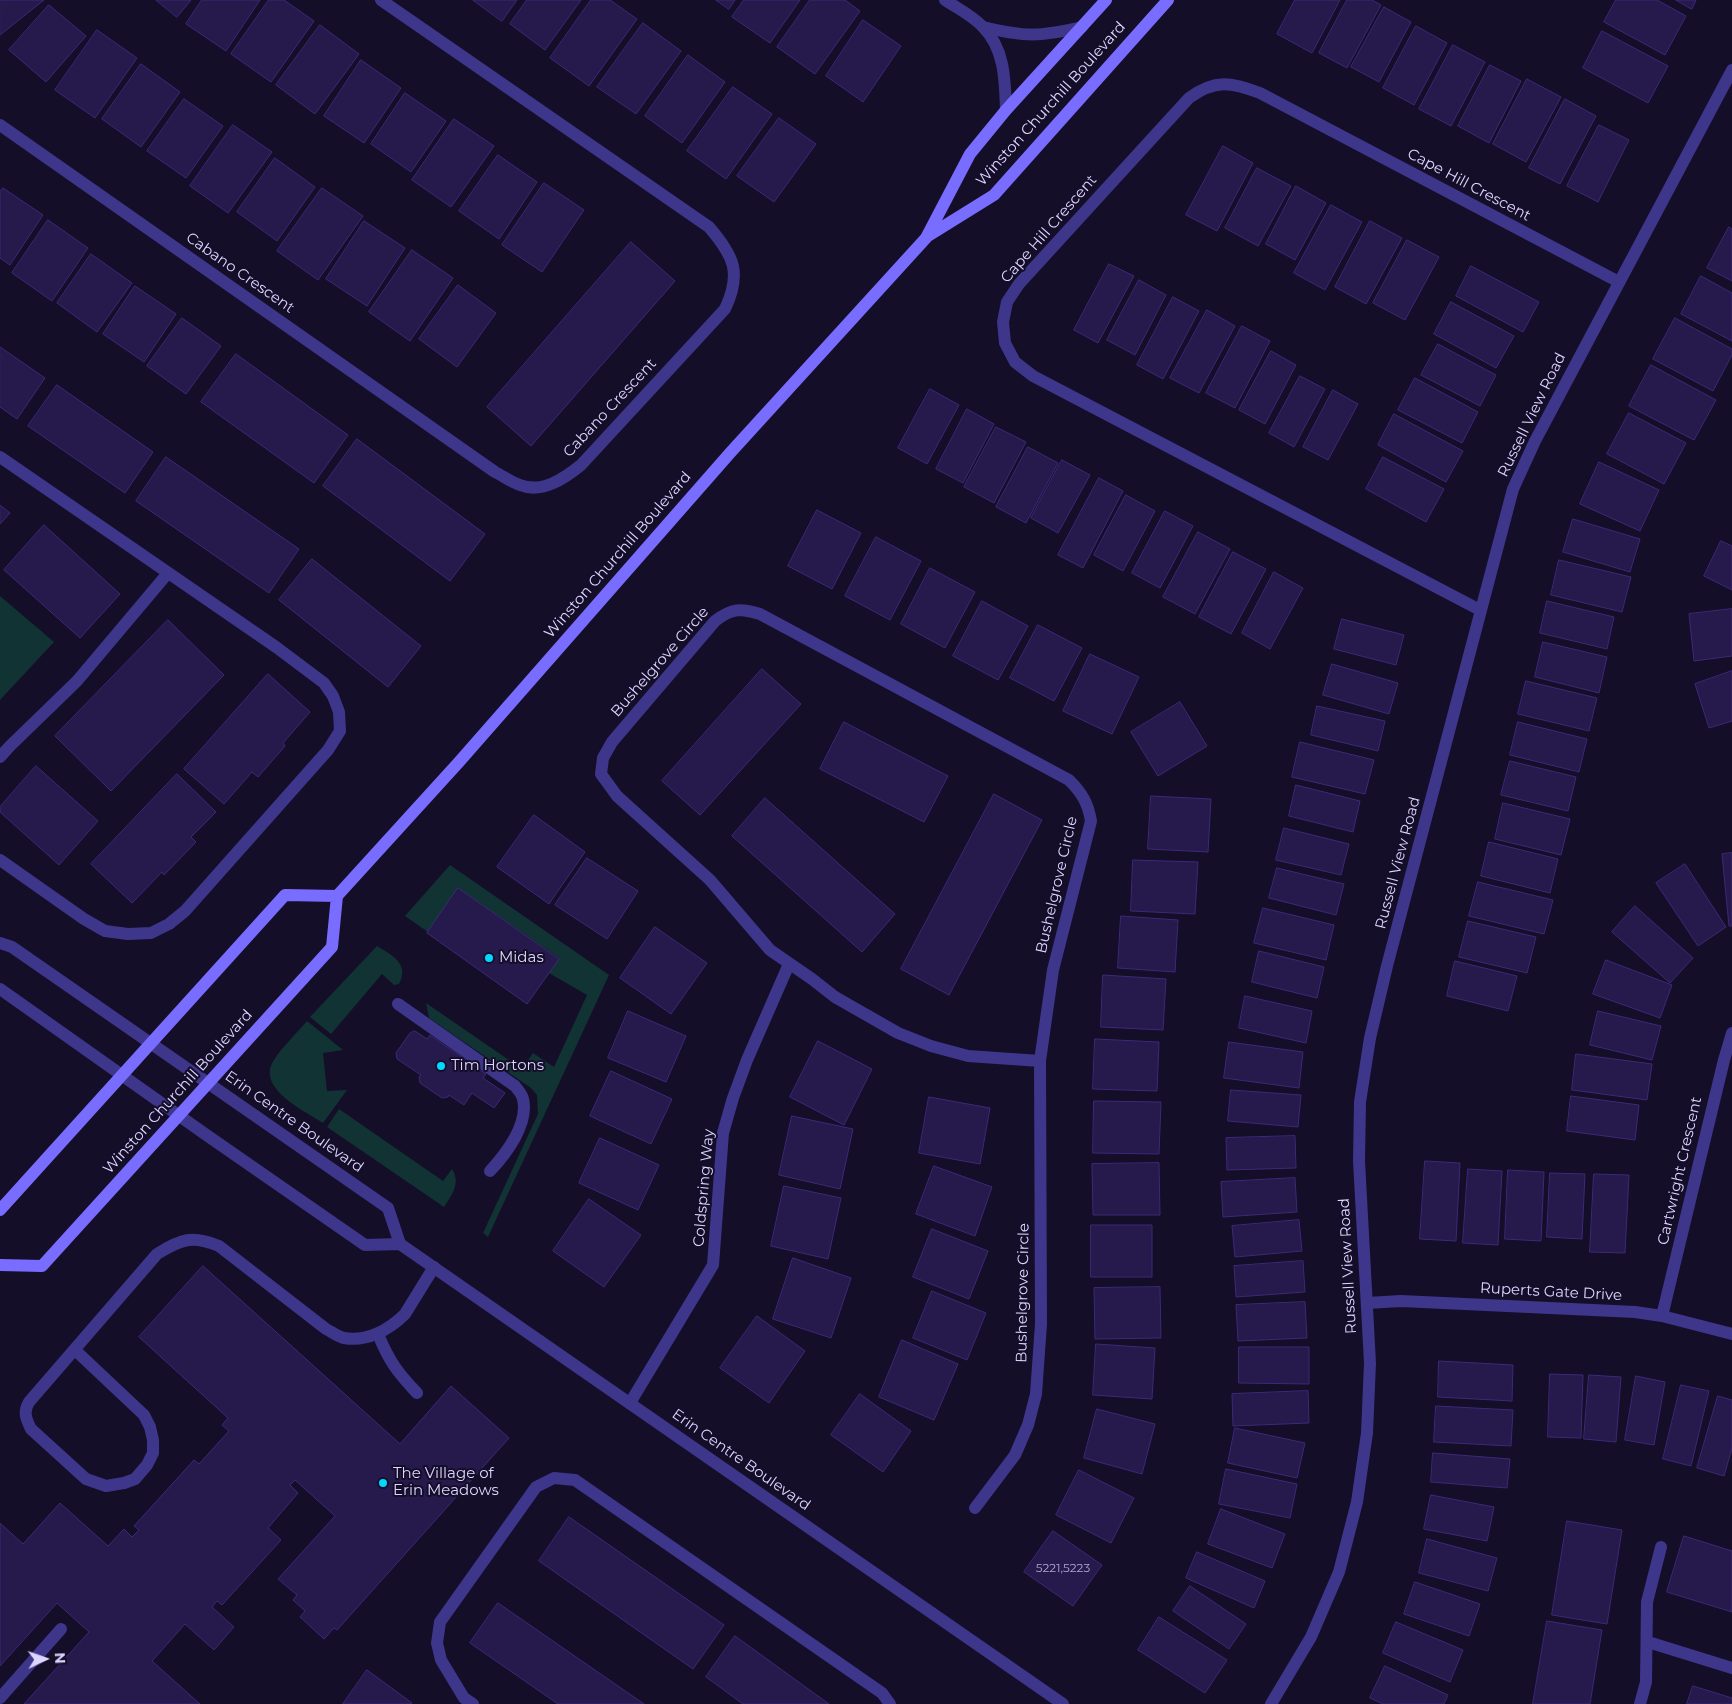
<!DOCTYPE html>
<html>
<head>
<meta charset="utf-8">
<style>
	body { margin:0 }
	#map { position:relative; width:1732px; height:1704px; overflow:hidden; background:#140e29; font-family:Montserrat,sans-serif }
	canvas { display:block }
	.north { position:absolute; left:20px; top:1634px; width:50px; height:50px; -webkit-text-stroke:4px #140e29; paint-order:stroke; rotate:87deg; font-size:14px; font-weight:700; line-height:20px; text-align:center; color:#ddd6ff }
	.north::after { content:''; display:block; margin:auto; width:18px; height:22px; background:#ddd6ff; clip-path:polygon(50% 0,100% 100%,50% 72%,0 100%) }
</style>
</head>
<body>
<div id="map">
<canvas width="1732" height="1704"></canvas>
<div class="north">N</div>
</div>
<script>
const context = document.querySelector('canvas').getContext('2d');
context.lineJoin = 'round';
function fill(path, color) {
  context.fillStyle = color;
  context.fill(path, 'evenodd');
}
function stroke(path, color, width, dash) {
  context.strokeStyle = color;
  context.lineWidth = width;
  context.lineCap = dash ? 'butt' : 'round';
  context.setLineDash(dash || []);
  context.stroke(path);
}
function label(font, color, halo, rows, align = 'center') {
  context.font = font + ' Montserrat,sans-serif';
  context.lineWidth = 4;
  context.setLineDash([]);
  context.textBaseline = 'middle';
  context.strokeStyle = halo;
  context.fillStyle = color;
  for (const [text, x, y, turn = 0] of rows) {
    context.save();
    context.translate(x, y);
    context.rotate((+turn || 0) * Math.PI / 180);
    context.textAlign = isNaN(turn) ? turn : align;
    if (halo) context.strokeText(text, 0, 0);
    context.fillText(text, 0, 0);
    context.restore();
  }
}
const green = new Path2D(`
	M0,596L54,642L0,700Z
	M450,865L609,975L488,1237L483,1233L538,1114L537,1095L531,1088L429,1018L426,1003L522,1069L533,1053L554,1067L587,995L549,973L559,958L458,888L428,932L405,916Z
	M377,946C392,955 410,964 399,984L394,985L382,974L331,1034L310,1017Z
	M307,1021L343,1050L323,1053L327,1091L347,1090L323,1123C305,1111 255,1088 274,1060C283,1046 296,1034 307,1021Z
	M339,1109L443,1181L452,1169C461,1183 452,1195 444,1207L327,1127Z`);
const building = new Path2D(`
	M0,0H44L0,35Z
	M156,0H191L177,17Z
	M202,0H260L226,51L186,24Z
	M269,0H284L314,21L271,82L231,54Z
	M473,0H517L502,21Z
	M527,0H581L545,50L510,24Z
	M591,0H610L637,19L589,86L550,58Z
	M716,0H735L729,9Z
	M744,0H800L770,43L732,17Z
	M810,0H845L860,11L815,74L777,47Z
	M1295,0H1340L1312,53L1277,34Z
	M1347,0H1372L1381,5L1347,68L1319,53Z
	M1616,0H1657L1686,16L1665,55L1604,22Z
	M1676,0H1696L1692,9Z
	M49,5L86,36L46,82L9,50Z
	M1384,7L1411,22L1379,82L1351,67Z
	M863,20L901,46L863,102L826,76Z
	M643,23L681,51L636,114L597,87Z
	M320,25L359,54L315,114L276,85Z
	M1416,26L1447,43L1414,105L1383,88Z
	M97,30L137,58L95,118L55,90Z
	M1602,31L1668,66L1648,103L1583,68Z
	M1453,45L1485,62L1451,126L1419,109Z
	M688,55L725,82L682,143L645,116Z
	M361,60L401,88L364,143L324,116Z
	M141,64L180,92L141,147L102,119Z
	M1490,65L1521,81L1489,143L1458,126Z
	M1527,79L1561,97L1526,162L1493,144Z
	M733,87L772,114L726,179L687,151Z
	M405,93L446,121L411,172L371,144Z
	M184,99L223,126L186,178L147,151Z
	M1565,99L1596,116L1560,184L1529,168Z
	M779,118L816,144L774,202L737,176Z
	M454,119L494,146L451,207L412,180Z
	M233,125L272,152L228,213L190,186Z
	M1599,125L1629,140L1598,202L1567,186Z
	M1223,146L1253,163L1217,231L1186,215Z
	M498,155L537,182L499,239L459,211Z
	M275,158L315,187L277,241L237,212Z
	M1257,168L1291,186L1258,246L1225,228Z
	M544,183L584,210L542,272L502,245Z
	M1296,186L1326,203L1295,260L1266,244Z
	M3,188L43,215L10,265L0,258V192Z
	M322,188L363,216L318,280L277,251Z
	M1331,205L1362,222L1325,290L1294,273Z
	M48,220L88,248L52,301L12,273Z
	M364,221L405,248L367,306L326,279Z
	M1370,221L1402,238L1366,304L1335,287Z
	M1729,227L1732,229V281L1707,268Z
	M1407,240L1439,257L1405,320L1373,303Z
	M631,242L675,281L531,446L487,407Z
	M412,250L453,278L410,341L369,312Z
	M91,254L132,283L97,332L57,303Z
	M1109,264L1134,276L1098,343L1074,330Z
	M1471,266L1539,302L1523,332L1456,296Z
	M1701,276L1732,293V341L1681,314Z
	M1139,280L1166,295L1135,355L1107,340Z
	M458,285L496,313L457,367L419,339Z
	M135,286L176,314L144,362L103,334Z
	M1173,297L1199,311L1163,379L1137,365Z
	M1451,302L1514,336L1496,368L1434,334Z
	M1207,310L1235,326L1199,393L1170,378Z
	M182,318L221,346L186,394L147,366Z
	M1675,318L1732,349V355L1713,391L1653,359Z
	M1242,326L1270,341L1235,408L1206,393Z
	M1438,344L1496,375L1480,406L1421,375Z
	M0,347L45,378L17,419L0,407Z
	M1271,351L1296,365L1265,424L1239,410Z
	M236,354L348,435L314,483L201,402Z
	M1651,365L1716,400L1694,440L1629,406Z
	M1300,376L1325,389L1294,447L1269,433Z
	M1415,378L1478,412L1462,443L1398,410Z
	M57,385L153,452L125,493L28,426Z
	M930,389L959,405L927,464L898,448Z
	M1333,390L1358,404L1328,460L1303,447Z
	M967,409L994,424L963,483L936,469Z
	M1629,413L1686,443L1664,484L1607,454Z
	M1394,414L1463,451L1446,482L1378,445Z
	M996,427L1026,442L994,503L964,487Z
	M357,439L485,534L450,581L323,486Z
	M1028,447L1058,463L1026,523L996,507Z
	M166,457L299,549L269,593L136,501Z
	M1383,457L1444,489L1426,522L1366,489Z
	M1062,460L1090,475L1058,533L1031,518Z
	M1599,462L1659,490L1640,531L1580,504Z
	M1099,478L1123,491L1083,568L1058,555Z
	M1126,495L1155,511L1123,571L1094,555Z
	M0,505L10,513L0,524Z
	M817,510L861,533L832,589L788,566Z
	M1165,511L1193,526L1160,588L1132,573Z
	M1573,519L1640,539L1630,572L1563,552Z
	M44,525L120,594L80,638L4,570Z
	M1198,532L1230,549L1195,614L1163,597Z
	M876,537L921,561L890,620L845,596Z
	M1721,541L1732,546V590L1704,576Z
	M1233,552L1266,569L1231,634L1199,617Z
	M312,559L421,646L388,687L279,600Z
	M1559,560L1631,577L1622,612L1551,595Z
	M930,568L975,592L945,648L901,624Z
	M1274,572L1303,588L1270,649L1242,633Z
	M982,601L1028,626L998,680L953,656Z
	M1547,601L1614,617L1607,649L1540,633Z
	M1732,609V656L1694,661L1689,614Z
	M1342,619L1404,635L1396,665L1334,649Z
	M168,620L224,675L111,791L55,736Z
	M1038,625L1082,648L1054,701L1010,678Z
	M1543,642L1607,657L1599,693L1535,677Z
	M1090,654L1139,677L1112,734L1063,711Z
	M1332,664L1398,683L1389,714L1323,695Z
	M762,669L801,704L700,815L662,781Z
	M1732,671V721L1709,728L1695,684Z
	M268,674L310,712L283,743L285,746L258,777L252,772L224,804L184,769Z
	M1526,681L1597,698L1589,731L1518,714Z
	M1180,702L1207,746L1158,776L1131,732Z
	M1317,706L1385,721L1378,751L1311,735Z
	M844,722L948,776L924,822L820,769Z
	M1518,722L1587,739L1579,772L1510,755Z
	M1300,742L1374,760L1365,794L1292,777Z
	M1510,761L1576,777L1568,811L1501,795Z
	M36,766L98,821L59,865L0,812V807Z
	M177,774L216,812L191,837L196,842L164,875L162,872L132,903L91,864Z
	M1296,785L1360,801L1353,832L1289,816Z
	M994,794L1042,820L949,995L901,969Z
	M1151,796L1211,799L1208,852L1148,849Z
	M765,798L895,914L862,952L732,836Z
	M1503,803L1570,819L1561,855L1495,839Z
	M534,815L585,852L549,904L497,867Z
	M1284,828L1349,844L1341,875L1276,860Z
	M1489,842L1558,859L1550,893L1481,876Z
	M1732,853V926H1729L1722,854Z
	M587,858L638,891L607,939L555,905Z
	M1133,860L1198,862L1195,914L1131,911Z
	M1685,864L1726,927L1698,946L1656,883Z
	M1277,868L1344,884L1336,915L1269,898Z
	M1478,882L1553,900L1544,934L1469,916Z
	M458,888L559,959L527,1004L427,933Z
	M1635,906L1693,958L1670,983L1612,932Z
	M1263,908L1334,925L1326,960L1254,943Z
	M1121,916L1178,920L1175,972L1118,968Z
	M1468,921L1536,937L1527,973L1459,957Z
	M655,927L707,963L671,1014L620,978Z
	M1259,951L1324,967L1317,998L1252,982Z
	M1606,960L1672,985L1660,1018L1593,994Z
	M1455,961L1517,976L1508,1011L1447,996Z
	M1103,975L1166,979L1163,1030L1101,1027Z
	M1245,996L1312,1011L1306,1043L1239,1028Z
	M628,1011L686,1036L666,1082L608,1058Z
	M1598,1011L1661,1026L1652,1060L1590,1045Z
	M415,1031L427,1039L430,1035L486,1074L483,1078L505,1093L494,1108L472,1093L464,1105L449,1095L448,1097L442,1098L420,1083L419,1077L421,1075L397,1059L396,1053L410,1033Z
	M1095,1039L1159,1042L1157,1091L1093,1089Z
	M818,1041L872,1069L844,1125L790,1097Z
	M1229,1042L1303,1052L1299,1088L1224,1078Z
	M1576,1054L1652,1064L1647,1100L1572,1090Z
	M611,1071L672,1099L651,1144L590,1116Z
	M1231,1090L1301,1095L1298,1127L1228,1121Z
	M1571,1096L1639,1105L1635,1140L1567,1131Z
	M929,1097L990,1108L980,1164L919,1153Z
	M1094,1101L1161,1102L1159,1154L1093,1153Z
	M792,1116L853,1129L840,1189L779,1175Z
	M1295,1136L1296,1168L1227,1170L1226,1138Z
	M600,1138L659,1165L638,1210L579,1183Z
	M1425,1161L1460,1163L1456,1241L1420,1239Z
	M1159,1163L1160,1215H1093L1092,1164Z
	M934,1166L992,1187L975,1236L916,1214Z
	M1468,1169L1502,1171L1498,1245L1463,1243Z
	M1508,1170L1544,1172L1541,1241L1505,1239Z
	M1550,1173L1585,1174L1582,1239L1547,1237Z
	M1594,1174L1629,1175L1625,1253L1590,1252Z
	M1295,1178L1297,1212L1223,1217L1221,1182Z
	M784,1186L841,1198L828,1259L771,1246Z
	M589,1199L641,1235L604,1287L553,1251Z
	M1299,1220L1302,1251L1235,1257L1232,1226Z
	M1091,1225H1152V1277H1091Z
	M932,1229L988,1251L969,1299L913,1277Z
	M793,1258L851,1278L831,1338L773,1319Z
	M1303,1261L1305,1292L1236,1297L1234,1266Z
	M203,1266L400,1444L451,1386L509,1438L337,1630L334,1628L324,1639L300,1617L305,1611L293,1600L297,1595L278,1579L335,1516L295,1480L290,1485L298,1493L268,1528L281,1540L222,1605L217,1601L212,1607L234,1627L214,1650L185,1624L152,1661L200,1704H24L89,1632L57,1603L0,1666V1523L23,1544L60,1503L108,1546L124,1529L132,1537L139,1530L134,1526L194,1460L199,1464L229,1431L222,1425L228,1418L139,1337Z
	M1160,1287L1161,1338L1095,1339L1094,1288Z
	M932,1291L986,1313L967,1360L913,1338Z
	M1305,1302L1307,1338L1238,1341L1236,1305Z
	M757,1316L805,1351L769,1403L720,1368Z
	M902,1340L958,1364L934,1420L879,1397Z
	M1096,1344L1155,1348L1152,1399L1093,1395Z
	M1239,1347H1309V1384L1239,1383Z
	M1439,1361L1513,1365L1512,1401L1438,1397Z
	M1550,1374L1583,1375L1581,1438L1548,1437Z
	M1589,1375L1621,1377L1616,1442L1584,1439Z
	M1636,1376L1665,1382L1654,1445L1625,1440Z
	M1681,1385L1709,1391L1691,1466L1663,1459Z
	M1308,1391L1309,1423L1233,1426L1232,1394Z
	M860,1394L911,1431L883,1472L831,1435Z
	M1718,1396L1732,1400V1448L1724,1476L1697,1468Z
	M1436,1406L1513,1410L1511,1446L1434,1442Z
	M1097,1409L1155,1424L1142,1474L1084,1458Z
	M1235,1428L1305,1443L1297,1478L1228,1463Z
	M1433,1453L1510,1459L1507,1488L1431,1482Z
	M1226,1469L1297,1484L1290,1518L1219,1504Z
	M1079,1470L1134,1498L1111,1543L1056,1515Z
	M1431,1495L1494,1507L1487,1541L1424,1529Z
	M1221,1509L1285,1534L1272,1568L1208,1544Z
	M569,1517L724,1625L693,1669L539,1561Z
	M1567,1521L1622,1530L1607,1624L1552,1615Z
	M1053,1531L1102,1565L1073,1606L1024,1572Z
	M1684,1536L1732,1551V1612L1667,1592Z
	M1427,1539L1497,1558L1488,1591L1419,1573Z
	M1197,1552L1265,1581L1254,1608L1186,1578Z
	M1415,1582L1480,1604L1469,1636L1404,1614Z
	M1190,1586L1246,1624L1229,1649L1173,1611Z
	M498,1603L644,1704H558L470,1643Z
	M1159,1617L1227,1660L1205,1693L1138,1650Z
	M1547,1621L1602,1630L1590,1704H1533Z
	M1396,1622L1463,1650L1450,1682L1383,1653Z
	M735,1636L829,1704H743L706,1677Z
	M1385,1666L1448,1695L1444,1704H1383L1370,1698Z
	M367,1670L412,1703L411,1704H343Z
	M1693,1686L1732,1698V1704H1687Z`);
const service = new Path2D(`
	M0,457L276,647L324,683L333,696L339,712L340,731L328,750L185,911L169,924L151,933L128,934L105,931L84,919L0,860
	M0,757L10,746L77,681L168,573
	M398,1004L515,1086C518,1090 522,1094 523,1099C529,1124 506,1154 490,1171
	M378,1334C389,1361 397,1372 417,1393
	M75,1350L144,1415L150,1427L153,1440V1453L147,1465L135,1479L124,1483L106,1486L86,1479L31,1429C26,1419 23,1412 29,1402L157,1254C181,1239 192,1235 219,1246L326,1329C332,1332 338,1337 344,1338C367,1342 389,1330 405,1314L434,1267
	M1648,1642L1732,1668
	M0,1698L61,1629
	M473,1704L464,1698L441,1660L437,1643L440,1622L536,1487L554,1478L575,1480L882,1693L890,1704
	M1640,1704L1646,1682L1647,1602L1661,1547`);
const minor = new Path2D(`
	M945,0C957,8 973,16 983,27C1005,49 1005,81 1006,110
	M983,27C1025,37 1039,37 1082,27
	M0,125L495,472C503,476 511,482 520,485C542,494 565,478 581,465L725,309C742,273 734,256 709,227L381,0
	M1480,610L1033,376L1015,362L1005,343L1003,322L1007,302L1019,284L1189,98C1215,79 1231,82 1260,93L1619,282
	M1367,1303L1401,1301L1635,1312L1662,1316L1732,1334
	M1662,1316L1724,1060L1732,1033
	M630,1403L713,1265L723,1133L733,1098L747,1060L789,964
	M975,1508L1015,1455L1028,1425L1036,1394L1041,1324L1040,1061L1053,970L1091,821C1088,803 1082,793 1069,780L760,614C741,608 732,608 715,621L612,742L603,758L601,774L617,796L710,880L770,950L812,979L835,997L898,1033L931,1046L968,1056L1040,1061`);
const tertiary = new Path2D(`
	M0,943L12,947L388,1208L400,1244L1063,1704
	M0,989L205,1134L365,1245L400,1244
	M1271,1704L1311,1637L1339,1572L1357,1502L1367,1433L1370,1363L1359,1161L1360,1102L1370,1038L1387,966L1513,489L1535,441L1732,70`);
const secondary = new Path2D(`
	M928,236L994,195L1168,0
	M0,1210L285,895L337,896
	M0,1265L42,1266L332,947L337,896L459,762L730,453L926,238L970,154L1006,110L1106,0`);
const markers = [
	[489,958,5,"#02d8ff"],
	[441,1066,5,"#02d8ff"],
	[383,1483,5,"#02d8ff"]
];
const numberNames = [
	["5221,5223",1063,1568]
];
const streetNames = [
	["Winston Churchill Boulevard",1051,104,-48],
	["Cape Hill Crescent",1469,185,28],
	["Cape Hill Crescent",1049,229,-49],
	["Cabano Crescent",240,273,35],
	["Cabano Crescent",610,408,-47],
	["Russell View Road",1532,415,-64],
	["Winston Churchill Boulevard",618,555,-49],
	["Bushelgrove Circle",660,662,-49],
	["Russell View Road",1398,863,-75],
	["Bushelgrove Circle",1057,885,-77],
	["Winston Churchill Boulevard",178,1092,-48],
	["Erin Centre Boulevard",294,1122,35],
	["Cartwright Crescent",1680,1171,-77],
	["Coldspring Way",704,1188,-85],
	["Russell View Road",1348,1266,-93],
	["Ruperts Gate Drive",1551,1292,3],
	["Bushelgrove Circle",1023,1293,-89],
	["Erin Centre Boulevard",741,1460,35]
];
const poiNames = [
	["Midas",499,958],
	["Tim Hortons",451,1066],
	["The Village of",393,1474],
	["Erin Meadows",393,1491]
];
fill(green, '#113334');
fill(building, '#26194b');
stroke(building, '#3d2979', 1);
stroke(service, '#3e368b', 12);
stroke(minor, '#3e368b', 12);
stroke(tertiary, '#3e368b', 12);
stroke(secondary, '#796dff', 12);
for (const [x, y, r, color] of markers) {
  const dot = new Path2D();
  dot.arc(x, y, r, 0, 2 * Math.PI);
  context.fillStyle = color;
  context.fill(dot);
  stroke(dot, '#140e29', 2);
}
label('12px', '#afa7d2', null, numberNames);
label('15px', '#ddd6ff', '#140e29', streetNames);
label('15px', '#ddd6ff', '#140e29', poiNames, 'left');
</script>
</body>
</html>
